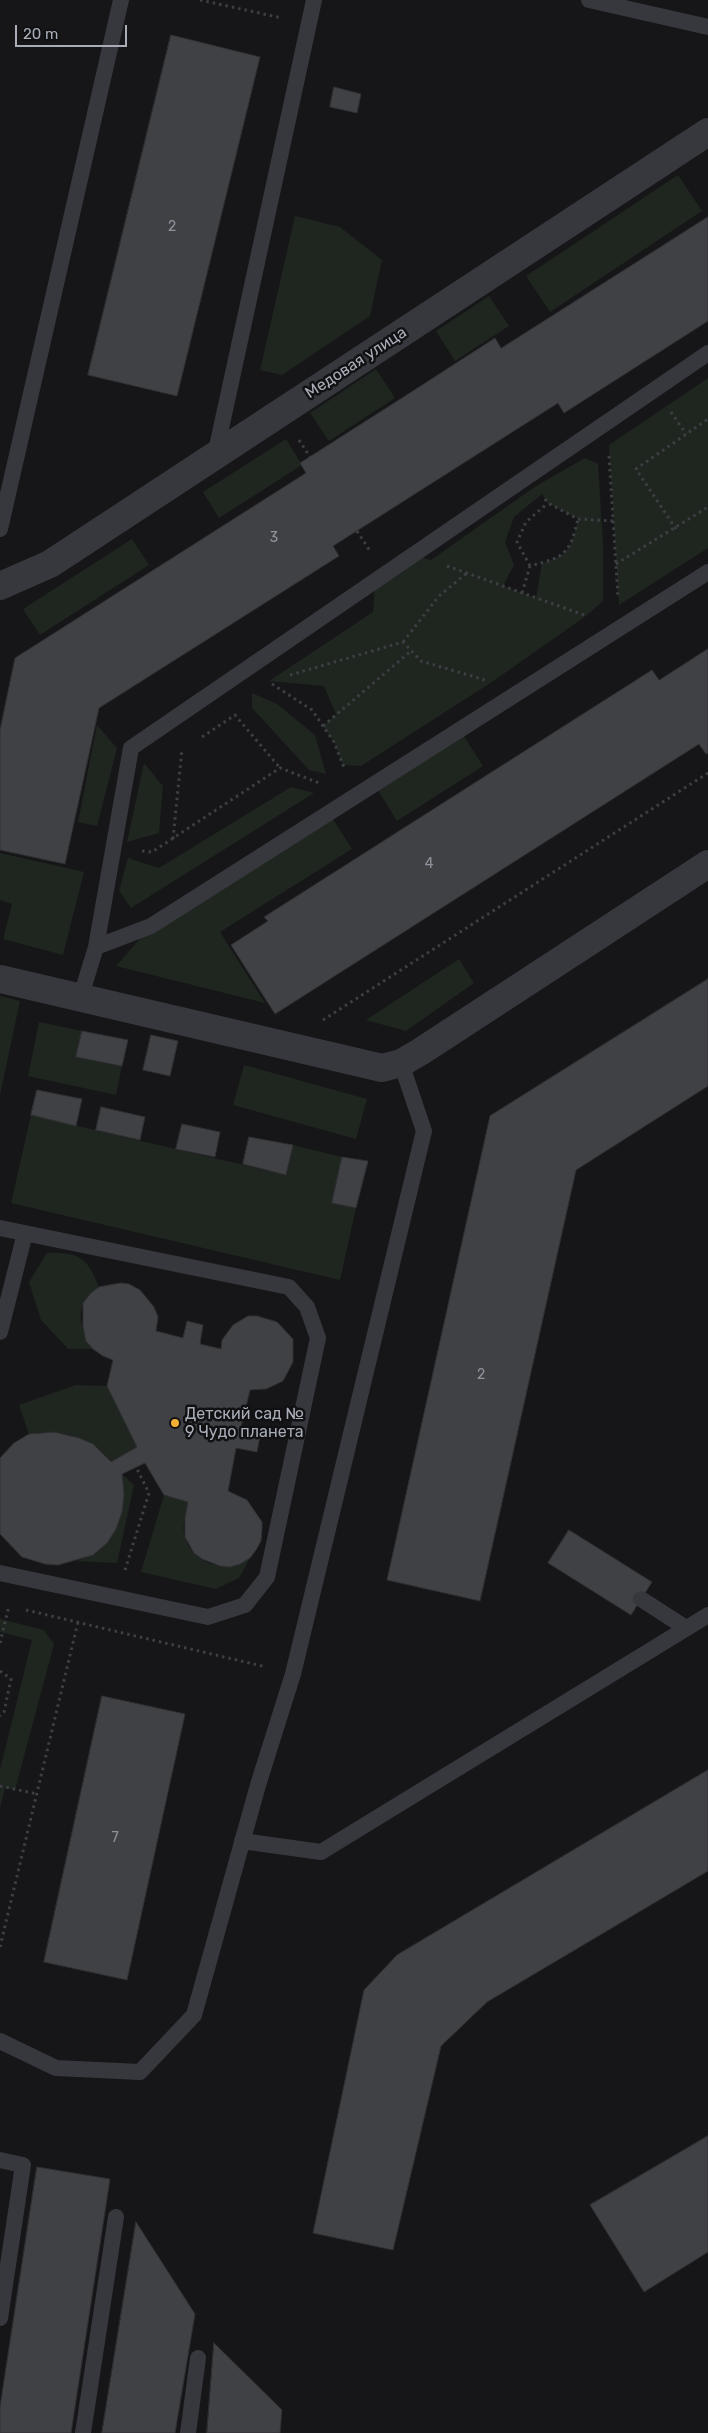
<!DOCTYPE html>
<html>
<head>
<meta charset="utf-8">
<style>
	body { margin:0 }
	#map { position:relative; width:708px; height:2433px; overflow:hidden; background:#161618; font-family:Rubik,sans-serif }
	canvas { display:block }
	.scale { position:absolute; left:15px; top:25px; width:112px; height:22px; box-sizing:border-box; border:2px solid #a8adb8; border-top:0; padding-left:6px; font-size:15px; line-height:18px; white-space:nowrap; color:#a8adb8; -webkit-text-stroke:4px #111113; paint-order:stroke }
</style>
</head>
<body>
<div id="map">
<canvas width="708" height="2433"></canvas>
<div class="scale">20 m</div>
</div>
<script>
const context = document.querySelector('canvas').getContext('2d');
context.lineJoin = 'round';
function fill(path, color) {
  context.fillStyle = color;
  context.fill(path, 'evenodd');
}
function stroke(path, color, width, dash) {
  context.strokeStyle = color;
  context.lineWidth = width;
  context.lineCap = dash ? 'butt' : 'round';
  context.setLineDash(dash || []);
  context.stroke(path);
}
function label(font, color, halo, rows, align = 'center') {
  context.font = font + ' Rubik,sans-serif';
  context.lineWidth = 5;
  context.setLineDash([]);
  context.textBaseline = 'middle';
  context.strokeStyle = halo;
  context.fillStyle = color;
  for (const [text, x, y, turn = 0] of rows) {
    context.save();
    context.translate(x, y);
    context.rotate((+turn || 0) * Math.PI / 180);
    context.textAlign = isNaN(turn) ? turn : align;
    if (halo) context.strokeText(text, 0, 0);
    context.fillText(text, 0, 0);
    context.restore();
  }
}
const green = new Path2D(`
	M678,175L702,211L550,312L526,276Z
	M295,216L340,227L382,260L370,316L282,375L260,370Z
	M489,296L509,326L455,361L436,331Z
	M376,369L395,398L329,441L310,413Z
	M708,378V548L619,605L609,445Z
	M286,439L302,465L219,518L203,492Z
	M585,458L598,464L603,543V601L586,616L492,682L361,766L343,765L334,742L323,726L336,714L324,686L269,681L373,612L375,582L414,555L431,560L536,486ZM542,494L548,503L578,519C572,545 569,556 542,563L536,598L503,586L514,565L505,542L514,517Z
	M132,539L149,565L40,635L23,609Z
	M252,693L277,704L315,735L326,774L309,770L252,708Z
	M97,725L117,748L97,826L78,822Z
	M460,730L483,766L397,821L374,784Z
	M144,763L163,786L159,833L127,842Z
	M291,787L314,793L131,908L119,891L128,858L159,868Z
	M329,813L352,849L220,932L265,1003L116,966L151,926Z
	M0,853L84,872L63,955L3,939L12,904L0,900Z
	M459,959L474,983L406,1031L366,1020Z
	M0,996L20,1001L0,1095Z
	M39,1022L82,1031L76,1057L122,1066L116,1095L28,1076Z
	M244,1065L367,1099L356,1139L233,1105Z
	M31,1115L286,1175L293,1145L342,1157L332,1202L356,1208L340,1280L11,1203Z
	M47,1253C80,1252 87,1257 99,1287C94,1292 88,1297 84,1302C76,1315 84,1338 93,1349H68L41,1320L29,1282Z
	M76,1385L107,1386L137,1447L111,1462C86,1438 64,1427 29,1434L19,1405Z
	M122,1474L134,1485L117,1563L77,1561C118,1545 126,1515 122,1474Z
	M164,1495L188,1502C187,1513 181,1525 185,1537C194,1566 226,1573 250,1558L239,1578L216,1589L141,1572Z
	M0,1619L44,1630L54,1644L15,1790L5,1788L0,1808V1770L32,1640L0,1632Z`);
const building = new Path2D(`
	M171,35L260,57L177,396L88,375Z
	M334,87L361,94L357,113L330,107Z
	M708,217V321L564,413L558,403L333,546L339,556L99,708L65,864L0,850V730L15,658L306,473L300,463L402,398L495,338L501,348Z
	M708,649V753L706,754L699,744L275,1014L231,945L268,921L264,917L652,670L659,680Z
	M708,979V1086L576,1170L480,1601L387,1580L490,1116Z
	M82,1031L128,1040L122,1066L76,1057Z
	M151,1035L178,1041L170,1076L143,1070Z
	M37,1090L82,1099L76,1126L31,1115Z
	M101,1107L145,1117L140,1140L96,1130Z
	M182,1124L220,1132L215,1157L176,1149Z
	M249,1137L293,1145L286,1175L243,1164Z
	M342,1157L368,1161L356,1208L332,1203Z
	M121,1283L129,1284L140,1290L154,1307L158,1317L156,1331L183,1338L187,1321L203,1325L200,1344L221,1349L222,1340L233,1325L248,1316H257L277,1322L293,1339V1362L283,1381L266,1389L250,1390L240,1431L260,1436L257,1452L236,1448L228,1491L247,1500L262,1522V1530L261,1541L256,1550L250,1558L240,1564L230,1567L220,1566L202,1559L194,1553L185,1537V1518L188,1502L164,1495L145,1463L122,1474L124,1495L122,1512L116,1529L107,1543L93,1555L58,1565L45,1564L22,1557L0,1534V1458L14,1443L29,1434L54,1432L79,1438L93,1444L111,1462L137,1447L107,1386L113,1360L103,1356L93,1349L86,1341L83,1327V1303L91,1293L99,1287Z
	M569,1530L652,1582L631,1615L548,1563Z
	M102,1696L185,1714L127,1980L44,1962Z
	M708,1770V1871L487,2002L441,2046L393,2250L313,2233L364,1990L397,1955Z
	M708,2136V2252L644,2292L590,2205Z
	M37,2167L110,2179L71,2433H0V2407Z
	M136,2222L195,2314L175,2433H102Z
	M214,2343L282,2410L280,2433H207Z`);
const path = new Path2D(`
	M200,0L282,18
	M671,412L686,434
	M299,440L310,457
	M609,456L618,597
	M545,499L548,503L578,519L613,521
	M676,529L636,469L708,419
	M357,531L370,551
	M616,564L708,507
	M447,566L587,616
	M530,566L517,542L526,522L548,503
	M522,593L530,566C564,557 569,556 578,519
	M403,642L439,596L467,573
	M290,675L403,642L421,661L485,680
	M272,684L312,710L334,742L345,770
	M323,726L411,651
	M202,737L235,715L280,768
	M173,839L182,749
	M142,851L152,852L280,768L322,784
	M323,1020L708,773
	M125,1570L149,1493L136,1467
	M26,1610L266,1667
	M0,1643L9,1606
	M0,1671L11,1679L4,1712L0,1716
	M0,1786L37,1794
	M0,1947L78,1622`);
const service = new Path2D(`
	M589,0L708,27
	M215,456L314,0
	M0,529L121,0
	M96,947L151,926L708,572
	M80,999L96,947L131,748L708,353
	M0,1228L289,1287L307,1307L318,1338L267,1577L245,1605L208,1617L0,1573
	M0,1332L25,1233
	M641,1599L686,1628
	M242,1841L321,1852L708,1615
	M0,2041L56,2068L140,2072L194,2015L258,1785L293,1674L424,1131L401,1063
	M0,2160L23,2165L0,2318
	M83,2433L116,2217
	M188,2433L198,2358`);
const minor = new Path2D(`
	M0,586L50,564L708,132
	M0,979L382,1068L401,1063L420,1052L708,864`);
const markers = [
	[175,1423,5,"#f2b134"]
];
const numberNames = [
	["2",172,227],
	["3",274,538],
	["4",429,864],
	["2",481,1375],
	["7",115,1838]
];
const streetNames = [
	["Медовая улица",356,363,-33]
];
const poiNames = [
	["Детский сад №",185,1414],
	["9 Чудо планета",185,1432]
];
fill(green, '#1e261f');
fill(building, '#404145');
stroke(building, '#303034', 1);
stroke(path, '#3d3f44', 3, [2.5, 4]);
stroke(service, '#37383d', 16);
stroke(minor, '#37383d', 28);
for (const [x, y, r, color] of markers) {
  const dot = new Path2D();
  dot.arc(x, y, r, 0, 2 * Math.PI);
  context.fillStyle = color;
  context.fill(dot);
  stroke(dot, '#111113', 2);
}
label('14px', '#8e929b', null, numberNames);
label('16px', '#a8adb8', '#111113', streetNames);
label('16px', '#a8adb8', '#111113', poiNames, 'left');
</script>
</body>
</html>
